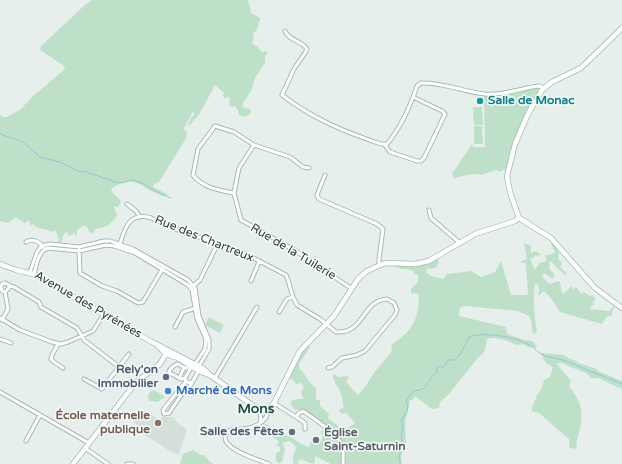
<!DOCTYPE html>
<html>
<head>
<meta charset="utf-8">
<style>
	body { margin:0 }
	canvas { display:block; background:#e6efeb }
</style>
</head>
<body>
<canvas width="622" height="464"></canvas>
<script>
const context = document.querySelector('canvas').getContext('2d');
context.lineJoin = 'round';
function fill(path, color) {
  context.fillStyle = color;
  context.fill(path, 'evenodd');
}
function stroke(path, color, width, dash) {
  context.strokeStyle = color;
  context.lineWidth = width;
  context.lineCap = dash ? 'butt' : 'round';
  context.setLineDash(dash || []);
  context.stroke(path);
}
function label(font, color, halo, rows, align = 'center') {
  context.font = font + ' "Varela Round",sans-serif';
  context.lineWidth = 3;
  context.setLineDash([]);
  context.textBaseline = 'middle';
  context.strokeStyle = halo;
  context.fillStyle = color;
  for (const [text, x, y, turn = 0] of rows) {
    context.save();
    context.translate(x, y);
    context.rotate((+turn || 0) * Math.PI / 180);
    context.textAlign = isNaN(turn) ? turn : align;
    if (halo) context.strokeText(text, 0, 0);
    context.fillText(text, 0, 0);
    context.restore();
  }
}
const built = new Path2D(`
	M141,409L160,420L161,418L164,417H173L178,423L187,429L179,454L173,453L135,429L137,425L134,422Z`);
const green = new Path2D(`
	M92,0H247L249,3L251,13L260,18L257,30L253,33L254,37L252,43L258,47L262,52L266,51L268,53L265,56V63L255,78L251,91L243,103L242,107L250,109L251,112L249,115L245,117L239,115L238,110L235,106L231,107L229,103L230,99L229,97L224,98L223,95L224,93L215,85L200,113L189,126L188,123L190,122L191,118L194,115V110L183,130L187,131L186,138L159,182L154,184L153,187L167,194V196C142,193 138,170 111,189L112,192L121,201L118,207L115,206L114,208L117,215L114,220H113C109,227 103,227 95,229L93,233L89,232L87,226H83L77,230V234L76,236L74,233L70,236H68V233L66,232L62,237L63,240L60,242L63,249L58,250L57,243L60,239L58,238L57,233H56L55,230L52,232C46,228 38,230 33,224L30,226L29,220L25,223L15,217L8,223L0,221V115L4,117H7L21,109L32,97L65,69L64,66L40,50L41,46L86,4Z
	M537,87L539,88L540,91L514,142L507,168L499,172L496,170L481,175C476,173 459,176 454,179L452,174L472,144L473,147H485L484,96L496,97L497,99L510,97V94Z
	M473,107H482L483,125H474Z
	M474,126H482L483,144H474Z
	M553,242L559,253L558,259L562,263L560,267L567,274L565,275L550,261L549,263L550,270L554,273L553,279L544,273L542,277L550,284L559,281L561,286L562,293H565L571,286L574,290L576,287L581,294L584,292L590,296L592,295L595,298V301L592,302L595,304L591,306L590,309L610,311L614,304L615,305L611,316H607L602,324L560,312L550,297L544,291L538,296L539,291L538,284L535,283C533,300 534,316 537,332L533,334L531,320L529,316L518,311L466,306L460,307L459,316L506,327L507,334L524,340L533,341L537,347L535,349L531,346L529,348C525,343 522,344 516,345C508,341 495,335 486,340L487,342L484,352L477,359L449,394L440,402L439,408L432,409L416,397H414L413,400H410L407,415L405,419L406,444L405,450L402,452L401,458L402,464H331L315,456V462L312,464L301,459L297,462L299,464H294C291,458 294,453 297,448L290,441L282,443L285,449L282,462L279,463L276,461V453L280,451V447L277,446L279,441L275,439L262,426L266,424C270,426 270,428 273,431C277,435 283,434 288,436C296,439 300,445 309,447L311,441L312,443L318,445C320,442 322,439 323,435L320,433L325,427L303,409L295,410L292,406L290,401L297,399H303L301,392L304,386L301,383L296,384L294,381L288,377L300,354L308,344L310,347L299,364V368C306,374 308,383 316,388V399L320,401V406L329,414L328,418L338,426L341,432L355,423L346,413L342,414L339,411L340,409L344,408C342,403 343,398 341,394C339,386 333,383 333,375L335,374L339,377L348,376L349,378L346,381L350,387L358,395L366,386L373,374L392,351L391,345C412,332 419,319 419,294L411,293V289L418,282V275L414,274V271L406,269H400L398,267H393V265L417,266L436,259L439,260L437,267L431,269L427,268L426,272L431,276L443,279L447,274L471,271L481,277L495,272L501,261L511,295H528L526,263H521V261L527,259L524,243L531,246V253L535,251L542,255L535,256L530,259L535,270L539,263L545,262L547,259L545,258L546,255H550L555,252L551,244Z
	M209,317L224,325L220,333L205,325Z
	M542,353L564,355L570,359L574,360L581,364L597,369L598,371L622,381V389L598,378H591C585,369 572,370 563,363H556C561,370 566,374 571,381L569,386C580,400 584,410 580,428C579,434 576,440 577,446L575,449L570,448L569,446L570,440L539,413L531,411L537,395L541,390L544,380L550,377L553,367L546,363L541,354Z
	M154,390L164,396V398L157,402L149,401L148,396L150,392Z
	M193,450L200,455H204L205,457L213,464H180L183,454Z`);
const stream = new Path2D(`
	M0,134L23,142L40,157L60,162L80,172L84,171L115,182L121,183L132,180L142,183L161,194L171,198
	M537,351L545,356L563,360L622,384
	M400,464V461L399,459L402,441L401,434L403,430L402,423V419L407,411L408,405L406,400C410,397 411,394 414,391C430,390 426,380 437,372V367H444L448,360H454L460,355L469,337C484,331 524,337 536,350`);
const street = new Path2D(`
	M285,31C289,41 301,40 307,49L305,53L294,69L282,95C313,119 345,132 381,144H387C402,126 410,107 417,86L421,83C443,82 463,92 485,94C503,96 521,88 539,86L544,88
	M254,145L239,168L234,193L241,220L296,251L352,289
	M385,145L390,152L417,161H421L424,158L445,114L442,111L413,97
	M325,175L317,195L319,199L377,224L383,229L379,259V265
	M234,193C219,190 203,188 193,175L198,149L215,126L234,132L254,145L290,157L303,167L309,168
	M127,204L136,211L140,217
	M429,210L431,218L460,243
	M26,242C32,238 39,241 43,247
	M119,247C124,231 128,211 151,218L191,236L205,238L217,245L231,251L244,253L286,275L288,280L293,297L297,305L320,319L336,332C365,334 361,301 387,299L394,303L397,310L395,315L365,351L357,355L342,358L332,367L328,368
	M79,250L80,273L102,286L117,291L138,303L143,302L163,268
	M30,272L37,252L40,248L45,245L50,244L79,247L104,241H110L133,249L188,280L195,288L199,316L209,340V349L199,366
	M34,274C37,264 38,251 48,248L79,251L106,245L114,246L135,253L183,282L189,286L192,290L197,319L206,339L205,349L195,364
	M251,281L259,262
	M9,286L14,287L39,302L41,307L77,328L84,340L119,367
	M193,286L200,280L217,245
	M279,312L287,299L293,297
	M0,318L20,330L52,342L61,344L68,342L93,331L104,314
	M2,320L8,309L5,292L2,291L1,287L2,284L5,283L9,285V288L5,292
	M175,327L183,312L196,308
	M0,339L11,343
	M58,344L52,355L51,359L54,362L63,368
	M192,366L185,378L186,381L189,383L192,382
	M179,378L170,373L169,371C171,368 174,365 178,364L185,368
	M185,378L182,379L179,378L184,368H187
	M215,378L257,307
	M84,379L102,389L129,354
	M186,381L163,410L164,414L169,413L184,391L188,390L199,370
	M0,392L89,443
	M274,403L296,417L299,413L303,411C312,417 338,434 342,445C344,451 343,458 343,464
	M259,409L261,419L260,423
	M266,409L267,415C264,423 253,428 244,429C240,430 235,428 231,430C228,431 226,433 225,437C224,450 259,460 269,464
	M296,417L305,423V429
	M26,441L40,415
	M85,448L108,464
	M127,464H133`);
const secondary = new Path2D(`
	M622,28L581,68L552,82L542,90L528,114L515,144L507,176L510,192L519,218L551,238L595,288L622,308
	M0,264C5,266 11,268 16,270C28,274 33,271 44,280L152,342L204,369L210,375L255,407C263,411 269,410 274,403L300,351L334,316L358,279L367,271L385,263L415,264L429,261L475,234L515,221L519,218
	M157,345L166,354L178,358L199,371L209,375
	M73,464L136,382L160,364L168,350`);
const markers = [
	[480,101,4,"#0f9aa8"],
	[166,377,4,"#5c6f8a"],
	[168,391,4,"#3f7fe0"],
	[158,423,4,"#8d6e63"],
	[292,432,4,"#5c6f8a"],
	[316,440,4,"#6b7280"]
];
const cultureNames = [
	["Salle de Monac",488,101]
];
const streetNames = [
	["Rue des Chartreux",204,239,22],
	["Rue de la Tuilerie",293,252,31],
	["Avenue des Pyrénées",88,305,30]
];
const serviceNames = [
	["Rely'on",158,370],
	["Immobilier",158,384],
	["Salle des Fêtes",284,432]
];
const shopNames = [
	["Marché de Mons",176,391]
];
const educationNames = [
	["École maternelle",150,416],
	["publique",150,430]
];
const worshipNames = [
	["Église",324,433],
	["Saint-Saturnin",324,447]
];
const quarterNames = [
	["Mons",256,409]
];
fill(built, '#d4dfda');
fill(green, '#bfe0c8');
stroke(stream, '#8ec9d4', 1);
stroke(street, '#a8b8b2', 5);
stroke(secondary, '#a4bbb3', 6);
stroke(street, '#fff', 3);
stroke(secondary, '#fff', 4.5);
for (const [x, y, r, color] of markers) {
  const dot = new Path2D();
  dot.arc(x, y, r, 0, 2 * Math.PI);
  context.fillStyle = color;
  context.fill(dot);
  stroke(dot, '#f7fbf9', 1.5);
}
label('bold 12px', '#0d838f', '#f7fbf9', cultureNames, 'left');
label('12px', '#24423a', '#f7fbf9', streetNames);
label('bold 12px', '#4e5e75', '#f7fbf9', serviceNames, 'right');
label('bold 12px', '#366cbe', '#f7fbf9', shopNames, 'left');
label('bold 12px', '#785e54', '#f7fbf9', educationNames, 'right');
label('bold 12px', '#5b616d', '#f7fbf9', worshipNames, 'left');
label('bold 14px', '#1f5548', '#f7fbf9', quarterNames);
</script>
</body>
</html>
